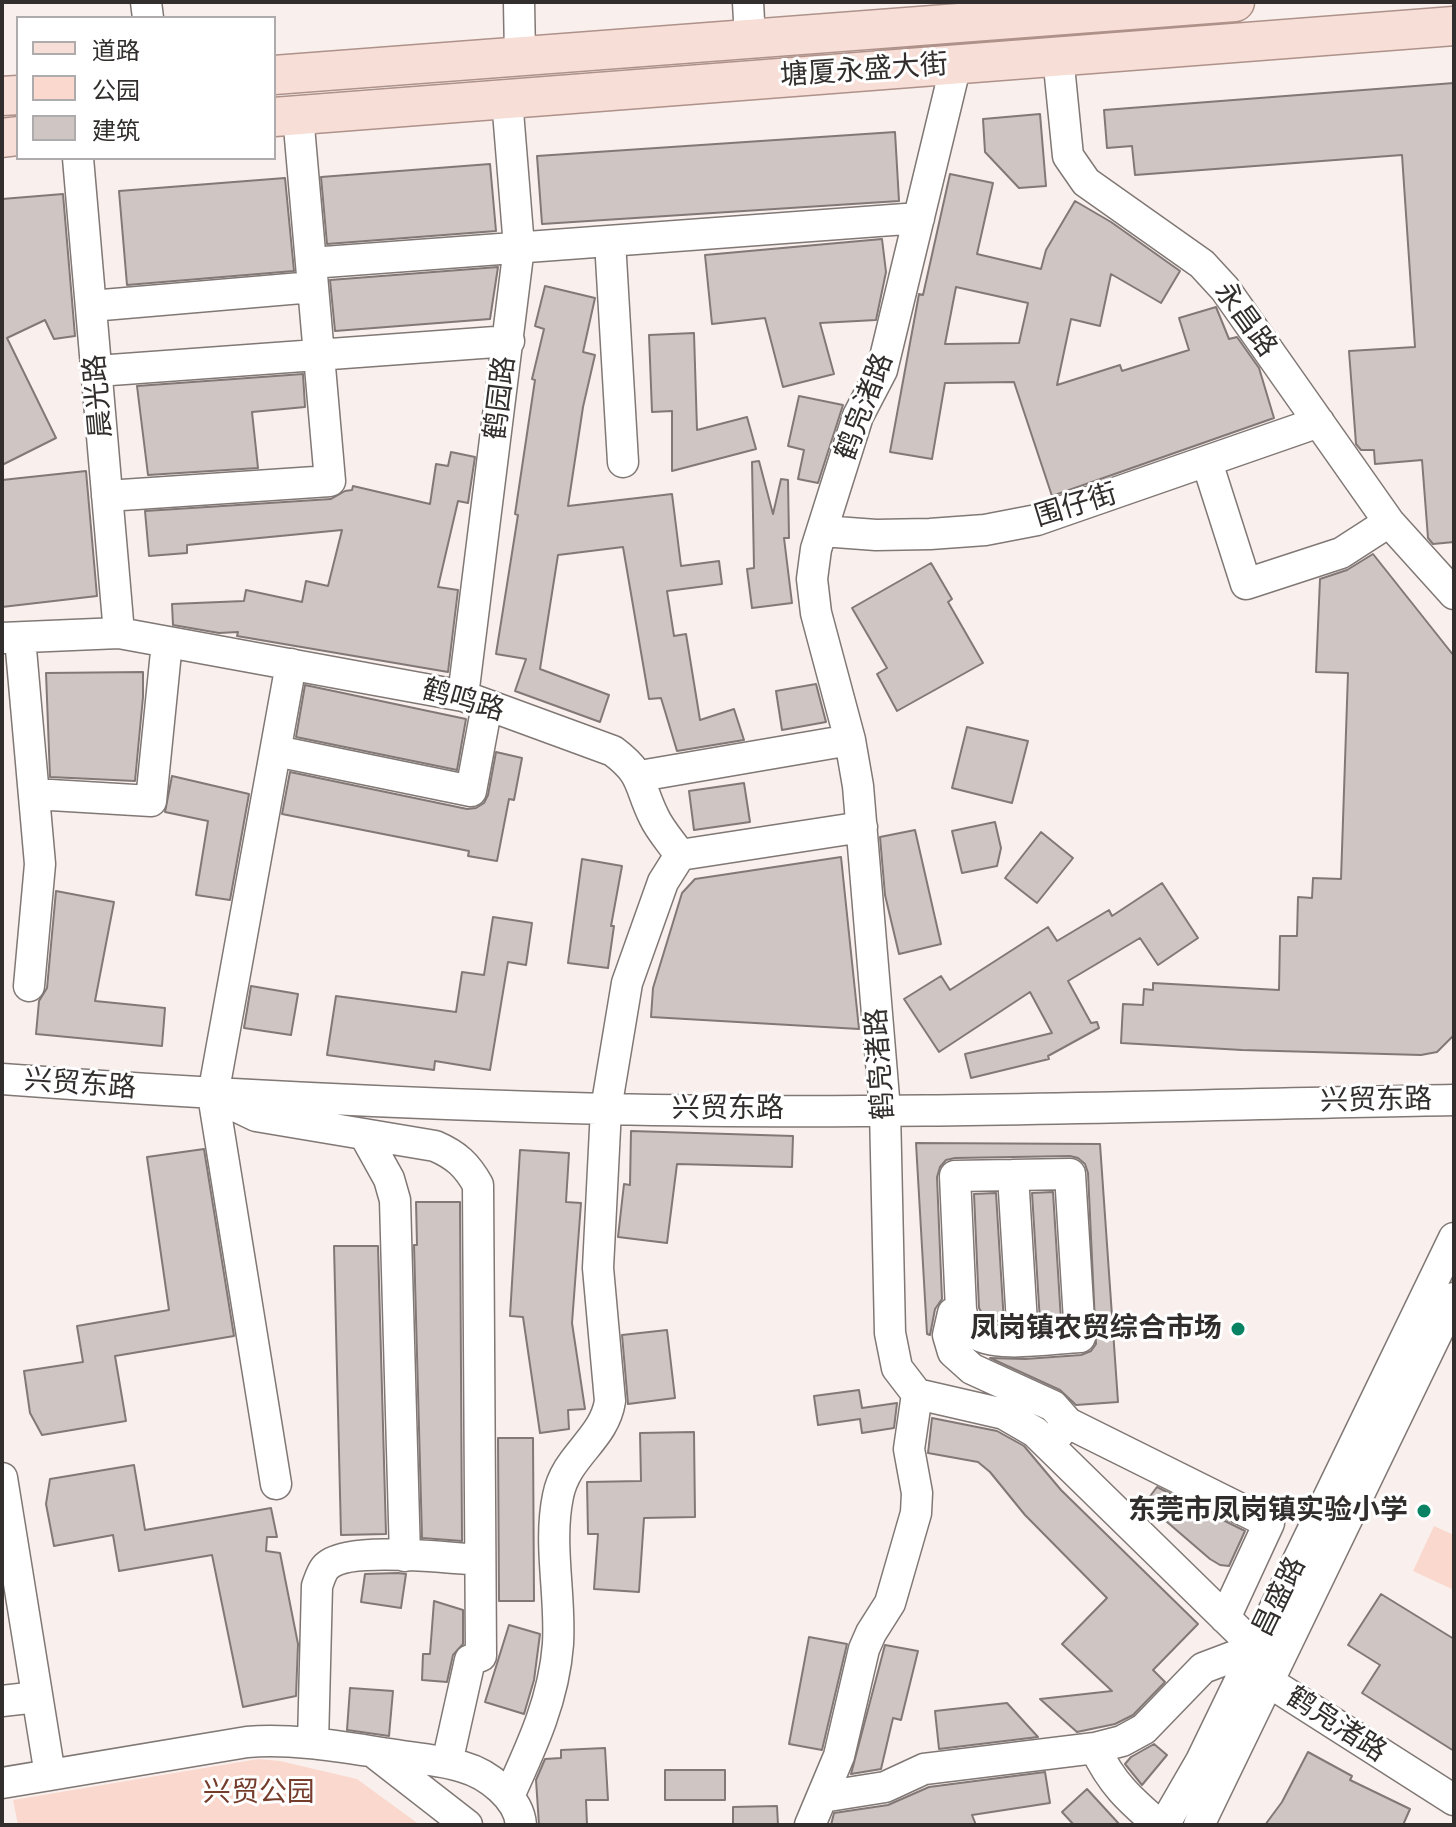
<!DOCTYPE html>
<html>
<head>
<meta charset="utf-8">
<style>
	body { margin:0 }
	#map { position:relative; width:1456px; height:1827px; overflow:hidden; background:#f9f0ed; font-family:Arial,"Noto Sans SC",sans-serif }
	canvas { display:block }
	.frame { position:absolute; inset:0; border:4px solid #322e2d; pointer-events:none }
	.legend { position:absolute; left:16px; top:16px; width:260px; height:144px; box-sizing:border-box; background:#fff; border:2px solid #adabab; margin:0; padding:10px 14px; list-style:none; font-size:24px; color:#322e2d }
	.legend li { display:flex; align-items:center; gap:16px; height:40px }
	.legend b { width:40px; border:2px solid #adabab }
</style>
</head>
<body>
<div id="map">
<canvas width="1456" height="1827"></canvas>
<div class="frame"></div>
<ul class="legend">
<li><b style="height:10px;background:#f7ded7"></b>道路</li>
<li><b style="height:22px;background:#fbd8ce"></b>公园</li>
<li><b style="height:22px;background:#cfc6c3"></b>建筑</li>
</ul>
</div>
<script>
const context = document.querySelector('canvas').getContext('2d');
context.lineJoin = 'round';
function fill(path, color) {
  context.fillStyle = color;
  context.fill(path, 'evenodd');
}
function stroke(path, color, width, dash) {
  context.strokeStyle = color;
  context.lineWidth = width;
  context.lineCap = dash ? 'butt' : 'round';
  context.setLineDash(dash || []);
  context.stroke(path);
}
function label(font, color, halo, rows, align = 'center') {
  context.font = font + ' Arial,"Noto Sans SC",sans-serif';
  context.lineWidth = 6;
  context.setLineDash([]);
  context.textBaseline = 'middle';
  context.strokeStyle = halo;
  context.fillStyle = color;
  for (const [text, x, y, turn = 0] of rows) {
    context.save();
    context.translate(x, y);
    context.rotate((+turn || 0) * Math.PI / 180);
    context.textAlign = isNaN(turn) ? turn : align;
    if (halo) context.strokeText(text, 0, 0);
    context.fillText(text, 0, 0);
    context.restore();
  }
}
const green = new Path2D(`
	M1434,1526L1454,1535V1590L1413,1571Z
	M258,1759L280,1761L357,1779L420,1825H18L13,1800Z`);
const building = new Path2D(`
	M1454,83V542L1433,544L1428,538L1422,460L1375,464L1374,450H1361L1356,444L1349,351L1415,347L1402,155L1135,175L1132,146L1107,148L1104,110Z
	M1040,114L1046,186L1019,188L985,152L983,119Z
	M895,132L899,201L542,224L537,156Z
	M490,164L496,231L327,244L321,177Z
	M950,174L993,183L977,254L1041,269L1046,250L1075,201L1111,222L1180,271L1161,303L1111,274L1100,326L1071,319L1057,385L1120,365L1122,371L1189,350L1179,318L1216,307L1229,339L1237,337L1259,368L1274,418L1052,496L1014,382L945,383L932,459L890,452L919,294L923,295ZM956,287L1028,303L1019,343L945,344Z
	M285,178L294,271L127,285L119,191Z
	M63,194L75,336L54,339L45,320L7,338L56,438L2,465V199Z
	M882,239L886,272L876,320L820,323L834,374L783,387L765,318L712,324L705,255Z
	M498,267L490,319L335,331L330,280Z
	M545,286L595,298L583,352L595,355L583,407L568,506L672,494L681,566L719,561L722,584L667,591L674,636L686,634L700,720L734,709L744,740L677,751L661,698L649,699L623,547L558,555L540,669L609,695L600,722L515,691L526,659L496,654L518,515L515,514L535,380L532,379L544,329L535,326Z
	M694,333L697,430L747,417L756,449L672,471V411L652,412L649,335Z
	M303,374L305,407L252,412L258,468L148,475L137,386Z
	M799,396L843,405L818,483L798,479L804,450L788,446Z
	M451,452L475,457L468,503L458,501L438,587L458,590L448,672L237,636L238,632L219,633L173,625L172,604L244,601L246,590L302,602L306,581L328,586L342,530L187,545V553L149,556L145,511L331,499L345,491L352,490L353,486L430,504L436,464L448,466Z
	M759,461L773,514L781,479L788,480L789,538H784L792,603L752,608L747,569L754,568L752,462Z
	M86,471L97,596L2,607V480Z
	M1373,554L1454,656V1035L1437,1052L1421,1055L1242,1050L1121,1043L1123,1004L1143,1005L1144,989L1153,990V983L1279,990L1280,936H1297L1298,897L1312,898L1313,878L1341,879L1348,673L1316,672L1320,579L1347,570Z
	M931,563L952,599L948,602L983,663L897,711L877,674L887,668L852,608Z
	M143,672V697L135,781L50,777L46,673Z
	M816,684L826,722L782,730L776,691Z
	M305,685L466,719L457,770L296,737Z
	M967,727L1028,741L1012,803L952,788Z
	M496,752L522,758L514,800L509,799L497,861L468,856L469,851L282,814L290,772L467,809L476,808L484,803L488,795Z
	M172,776L249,794L230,900L196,895L208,821L165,812Z
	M744,783L750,822L694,830L689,791Z
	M995,822L1001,848L997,866L962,873L952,831Z
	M915,830L941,944L899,954L885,895L880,837Z
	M1041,832L1073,858L1037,903L1005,878Z
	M841,857L859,1029L651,1017L653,988L682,893L695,879Z
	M582,859L622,866L611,926H614L608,968L568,963Z
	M1162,883L1198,938L1158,965L1140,938L1068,981L1091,1023L1097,1022L1099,1028L1048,1056L1049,1059L971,1078L965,1054L1052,1033L1030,992L939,1052L904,999L941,976L950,990L1048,927L1057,941L1109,910L1112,916Z
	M56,891L114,902L95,1001L165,1008L162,1046L36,1034L39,1001L47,988Z
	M493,917L532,923L526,965L508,962L490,1070L435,1061L434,1070L327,1055L336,996L456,1012L462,972L484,975Z
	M251,986L298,994L291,1035L244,1028Z
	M631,1131L793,1136L792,1167L677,1164L667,1243L618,1237L624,1184L630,1185Z
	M916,1143L1100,1144L1118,1402L1076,1405L1060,1390L990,1358L1025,1359L1081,1355L1091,1351L1096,1344L1088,1173L1085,1164L1078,1158L1070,1156L955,1158L946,1160L940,1167L937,1177L942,1299L935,1309L930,1335L927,1334Z
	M204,1149L234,1336L115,1356L126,1421L42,1435L30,1413L24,1371L83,1362L77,1326L169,1310L147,1157Z
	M520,1150L569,1153L566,1202L581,1203L572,1323L585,1409L568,1410L569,1429L540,1433L523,1317L510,1316Z
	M1053,1192L1061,1320L1040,1322L1032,1193Z
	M996,1193L1004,1323L984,1317L979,1308L974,1194Z
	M416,1202H460L462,1541L422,1538L414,1245H417Z
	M334,1246H378L386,1534L341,1535Z
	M667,1330L675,1398L628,1404L622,1335Z
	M859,1390L862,1408L897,1403L894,1428L862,1433L860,1419L818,1425L814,1396Z
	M932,1418L997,1431L1024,1446L1061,1490L1198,1624L1153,1670L1165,1682L1133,1715L1115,1724L1077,1732L1040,1699L1112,1691L1062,1644L1107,1598L1025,1515L990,1472L978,1462L928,1453Z
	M694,1432L695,1517L644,1518L639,1592L594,1589L598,1534H588L587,1482L641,1481L640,1433Z
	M498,1438H533L534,1601H499Z
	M134,1465L145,1530L271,1508L277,1537H267L266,1551L280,1553L298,1644L296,1696L243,1707L212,1555L119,1571L113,1535L54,1546L46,1504L50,1479Z
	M1157,1487L1245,1531L1229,1566L1220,1565L1210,1559L1145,1503Z
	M398,1573L406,1574L401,1608L361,1602L365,1574Z
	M1381,1594L1454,1639V1751L1362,1693L1380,1665L1348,1645Z
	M434,1601L463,1610V1644L453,1655L447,1682L422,1680L423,1654H430Z
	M509,1625L540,1634L534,1680L524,1714L485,1702Z
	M809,1637L847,1644L822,1750L789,1744Z
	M885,1645L918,1651L901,1720L893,1718L881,1769L851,1774Z
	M350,1688L393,1691L389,1736L347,1730Z
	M1007,1703L1038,1737L939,1749L935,1711Z
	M1154,1744L1167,1755L1142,1785L1125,1764L1131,1757Z
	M605,1748L608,1800H586L587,1825H539L536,1780L545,1759L561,1758V1750Z
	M1308,1752L1352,1776L1350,1780L1410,1809L1403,1825H1265L1282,1802Z
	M665,1770H725V1800H665Z
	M1045,1772L1050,1803L972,1815L976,1825H831L834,1813L888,1805L929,1787Z
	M1087,1789L1120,1825H1074L1062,1812Z
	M777,1806L778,1825H733V1807Z`);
const minor = new Path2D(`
	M146,2L148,18
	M519,2L520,56
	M748,2L750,39
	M1058,56L1068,156L1086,182L1202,264L1225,289L1389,522L1454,594
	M956,64L882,370L858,416L816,549L812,579L816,613L850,740L858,786L885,1110L890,1333L897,1368L917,1394L1004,1414L1035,1432L1256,1648L1269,1682L1454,1800
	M78,158L119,633
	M610,241L623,462
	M311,263L919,218
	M91,306L313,287
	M97,371L509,341
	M1207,462L1246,584L1341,553L1389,522
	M107,496L330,481L298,115
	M822,531L876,535L930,534L985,530L1037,520L1319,422
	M2,638L119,633L463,696L613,751C645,775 638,785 654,817C660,830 671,842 680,855L862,827
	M20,638L40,864L29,986
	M463,696L519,247L507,99
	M276,751L471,791L487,705
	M640,776L850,740
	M34,794L151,801L167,642
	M2,1079C203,1094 405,1104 607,1109C889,1116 1172,1105 1454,1100
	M229,1103L256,1116L435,1146C456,1155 467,1165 478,1185L481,1656L470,1660L447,1763
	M364,1134L389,1179L395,1200L405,1556
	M1013,1175L1023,1340
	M961,1310C963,1319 965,1325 973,1332C993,1349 1054,1338 1080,1337L1070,1174L955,1176L961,1310L953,1313L948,1335L953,1352L972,1369L1053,1406L1068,1423L1049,1445
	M1068,1423L1269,1523L1225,1618
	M2,1478L50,1775
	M276,1484L213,1095L291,664
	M2,1701L37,1697
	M313,1743L317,1586C319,1581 321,1573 325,1568C344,1545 449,1558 480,1560
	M1095,1748C1111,1783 1130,1800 1159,1825
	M377,1755L467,1825
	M2,1783L247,1742C297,1738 347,1748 396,1755C418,1759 442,1760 463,1767C488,1774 519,1798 521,1825
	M509,1796C532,1746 554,1699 558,1644C561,1595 548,1544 558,1496C566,1455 604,1440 610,1401L598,1268L606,1109L627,983L663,882L680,855
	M822,1797L885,1787L924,1769L1095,1748L1122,1741L1144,1729L1203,1668L1256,1648
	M810,1825L839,1756L864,1649L871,1633L890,1603L916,1513L917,1493L909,1449L917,1394
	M1164,1825L1201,1761L1454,1238
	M1199,1825L1454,1298`);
const major = new Path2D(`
	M274,75L1235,2
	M2,96L18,95
	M274,117L1454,26
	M2,138L18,136`);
const markers = [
	[1238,1329,8,"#078263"],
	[1424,1511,8,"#078263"]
];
const streetNames = [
	["塘厦永盛大街",864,71,-4],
	["永昌路",1245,320,54],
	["晨光路",99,396,-95],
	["鹤园路",501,398,-83],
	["鹤凫渚路",865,407,-69],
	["围仔街",1076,506,-17],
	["鹤鸣路",463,701,16],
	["鹤凫渚路",881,1064,-94],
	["兴贸东路",80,1085,4],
	["兴贸东路",1376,1101,-1],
	["兴贸东路",728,1109],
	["昌盛路",1280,1597,-64],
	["鹤凫渚路",1336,1725,33]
];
const poiNames = [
	["凤岗镇农贸综合市场",1222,1329],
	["东莞市凤岗镇实验小学",1408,1511]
];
const parkNames = [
	["兴贸公园",259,1793]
];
fill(green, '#fbd8ce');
fill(building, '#cfc6c3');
stroke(building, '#827977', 2);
stroke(minor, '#807875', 33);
stroke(major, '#ae928a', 41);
stroke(minor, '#fff', 30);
stroke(major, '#f7ded7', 38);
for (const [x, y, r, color] of markers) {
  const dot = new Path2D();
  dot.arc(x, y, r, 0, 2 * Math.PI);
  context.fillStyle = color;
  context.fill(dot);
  stroke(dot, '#fff', 3);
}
label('28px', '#322e2d', '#fff', streetNames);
label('bold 28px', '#322e2d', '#fff', poiNames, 'right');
label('28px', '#753c2c', '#fff', parkNames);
</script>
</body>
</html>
